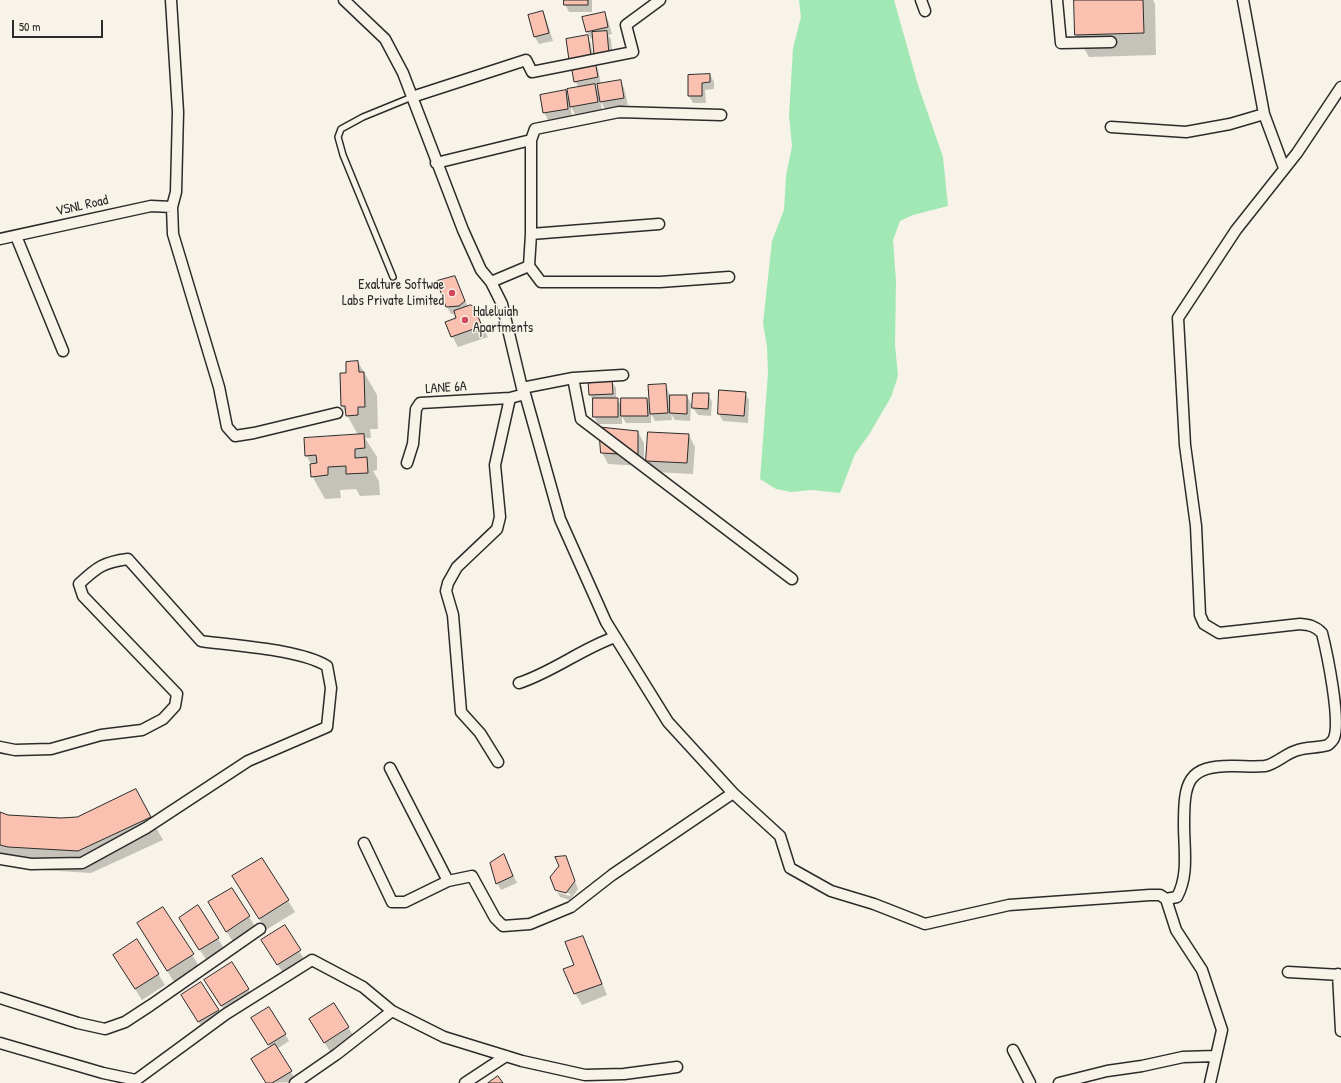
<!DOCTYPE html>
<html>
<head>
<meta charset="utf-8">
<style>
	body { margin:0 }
	#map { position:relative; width:1341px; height:1083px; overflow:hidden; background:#f7f3e8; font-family:"Patrick Hand",sans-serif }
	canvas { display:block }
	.scale { position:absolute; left:12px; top:20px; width:91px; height:18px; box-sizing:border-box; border:2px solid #2b2b2b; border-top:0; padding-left:5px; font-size:12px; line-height:14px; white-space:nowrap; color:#2b2b2b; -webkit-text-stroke:3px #f7f3e8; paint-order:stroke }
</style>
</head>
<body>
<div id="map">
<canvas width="1341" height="1083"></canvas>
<div class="scale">50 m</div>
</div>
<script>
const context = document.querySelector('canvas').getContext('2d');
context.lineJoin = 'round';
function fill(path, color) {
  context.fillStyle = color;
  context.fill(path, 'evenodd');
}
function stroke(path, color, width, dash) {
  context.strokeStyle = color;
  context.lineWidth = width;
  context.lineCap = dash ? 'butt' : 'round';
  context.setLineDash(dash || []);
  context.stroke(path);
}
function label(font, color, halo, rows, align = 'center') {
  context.font = font + ' "Patrick Hand",sans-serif';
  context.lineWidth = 3;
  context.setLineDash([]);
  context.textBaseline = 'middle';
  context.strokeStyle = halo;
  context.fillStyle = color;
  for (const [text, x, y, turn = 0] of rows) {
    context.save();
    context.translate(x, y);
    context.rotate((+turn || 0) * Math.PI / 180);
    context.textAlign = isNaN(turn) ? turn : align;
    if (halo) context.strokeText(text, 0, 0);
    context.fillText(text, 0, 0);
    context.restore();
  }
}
const green = new Path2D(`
	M799,0H894L918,85L943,157L948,206L913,215L900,221L893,240L896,281L895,345L898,376L891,397L870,433L855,454L840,493L812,490L791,492L776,489L760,479L768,373L767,347L763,323L772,241L784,210L786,176L792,146L789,116L793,48L801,17Z`);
const shadow = new Path2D(`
	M565,0H592V12H569L565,4Z
	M1075,0H1153L1155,4L1156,55L1089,57L1076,35Z
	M542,12L546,19L553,41L539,44L535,37L529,16Z
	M604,13L608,20L612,34L608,35L611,39L613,61L593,38L591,39L587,31Z
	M587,36L591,44L594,62L598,69L601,85L620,81L624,88L628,105L605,109L600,100L602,110L575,114L570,105L572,116L548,120L544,112L565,92L570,100L579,88L575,81ZM595,85H598L599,94Z
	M710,75L714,82V89L705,90L706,103H693L689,96V76Z
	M455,277L468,307L477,317L488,337L458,347L452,336L457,319L456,314H451L447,307L439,281Z
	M358,362L377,395L378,429H370L371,438H365L377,457V470L373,471L379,481L380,495L360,496L356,489L340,490L341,498L325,499L312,476L311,464L306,455L358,435L342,406L347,373Z
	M611,380L616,388V399L622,406L647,399L651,406L666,385L670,396H687L691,404L690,421L675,420L671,414L672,420L655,421L651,414V423H626L622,416V424H598L594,416V402L590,395L589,382Z
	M745,393L749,400L748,423L723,421L719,414Z
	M708,394L712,402L711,416L698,415L693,408Z
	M638,432L644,443V466L608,464L602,452Z
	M689,435L695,447L693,474L654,472L647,460Z
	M0,813L8,816L61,819L148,813L163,840L91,873L22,869L0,863Z
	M504,855L517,883L501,890L497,883Z
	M565,857L578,889L570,900L560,897L557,892L570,896L571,894L556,889L560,866Z
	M262,859L295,912L266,930L233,877Z
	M232,889L256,928L233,942L216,914Z
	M198,907L225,950L207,961L186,929Z
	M163,908L199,966L174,982L138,924Z
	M284,927L306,962L285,976L269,951Z
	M582,938L589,949L607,995L582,1005L575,993V966Z
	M137,941L165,985L142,1000L120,966Z
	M248,989L254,1000L228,1016L212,991Z
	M189,1006L218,1010L224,1021L206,1033Z
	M257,1025L285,1034L289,1041L277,1049L297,1082L267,1083L271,1048Z
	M348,1027L355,1038L331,1053L317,1031Z`);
const building = new Path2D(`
	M564,0H588V5H564Z
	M1074,0H1143L1144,33L1075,35Z
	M543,11L549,33L534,37L528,15Z
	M605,12L608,27L586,32L582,17Z
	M607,31L609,54L594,55L592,32Z
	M588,35L591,56L569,60L566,39Z
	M595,61L598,77L574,82L571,65Z
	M710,74V82L702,83V96H688V75Z
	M621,80L624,98L600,102L597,84Z
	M595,84L598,102L570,107L567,89Z
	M566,90L568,109L543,113L540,95Z
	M455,276L465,301L459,306L446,307L437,281Z
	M471,305L474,307L482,326L451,337L445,322L456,318L454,311Z
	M358,361L359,372H364L365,407H358V415L346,416L345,406H341L340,373H346V362Z
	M612,379L613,394L589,395L588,381Z
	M666,384L668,413L650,414L648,385Z
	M719,390L746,392L744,416L718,414Z
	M693,393H709L708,409L692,408Z
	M670,395H687V414L670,413Z
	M593,398H618V417H593Z
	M621,398H647L648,416H621Z
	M599,427L638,431V455L601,453Z
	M648,432L689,434L687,463L646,461Z
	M364,434L365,448L355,449V458L367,457L368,473L346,474V466L328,467V475L311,477L310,464L317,463L316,455L305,456L304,438Z
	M136,789L151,817L78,851L8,847L0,845V812L8,815L61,818L77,817Z
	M504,854L513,876L496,884L490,863Z
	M566,856L575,881L566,893L555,890L550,877L559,866L555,857Z
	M262,858L289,900L259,919L232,876Z
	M232,888L250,916L226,932L208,902Z
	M198,905L219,938L199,950L179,918Z
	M163,907L194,954L167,971L137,923Z
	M285,925L301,950L277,965L261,940Z
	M583,936L602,984L574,994L563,969L574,965L565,942Z
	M137,939L159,974L135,989L113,955Z
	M232,962L249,989L221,1006L204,980Z
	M201,982L219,1010L198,1022L181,995Z
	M334,1003L349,1027L324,1043L309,1019Z
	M269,1007L286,1034L268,1045L251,1018Z
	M275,1044L292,1071L272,1083H266L251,1059Z
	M498,1076L503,1083H488Z`);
const service = new Path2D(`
	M393,277L343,155L338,137L341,129L363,117L412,97`);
const minor = new Path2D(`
	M171,0L178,112L176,192L172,207L173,234L219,387L227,427L235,436L254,433L337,413
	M344,0L385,39L403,73L463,230L481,270L491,282L502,304L522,388L525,394L560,519L606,622L668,722L733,793L780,836L790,868L831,891L874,904L925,924L1009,905L1150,895H1160L1166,899L1176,930L1202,970L1222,1030L1210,1083
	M921,0L925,11
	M1057,0L1061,43L1111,42
	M1243,0L1264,114L1284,168
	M412,97L526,60L532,72L633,52L626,25L660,0
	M1111,127L1186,132L1230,124L1264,114
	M531,140V234
	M436,163L531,140L535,129L619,112L721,115
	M16,236L63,351
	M0,239L151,206L172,207
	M529,266L541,282H660L729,277
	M491,282L529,266L531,234L659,224
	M573,378L581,419L792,579
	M522,388L573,378L623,375
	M407,463L413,444L416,409L420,403L510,398
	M519,683C553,672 581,649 615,637
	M0,747L15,750L51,749L101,735L142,730L163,719L175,706L177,694L83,596L79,584C97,567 104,562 128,559L201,641C235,646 299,649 327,666L331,688L327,727L248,761L146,828L82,863L31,864L0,859
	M498,762L480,733L461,712L453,615L446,591L448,583L457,567L497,529L500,517L495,465L510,398L525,394
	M390,768L448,881
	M364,843L392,902H405L448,881L472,876L495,918L503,926L530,924L571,907L612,875L733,793
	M1166,899L1177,897C1189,875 1184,849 1184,825C1184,782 1187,765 1234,766C1244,766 1255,767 1265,766C1276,764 1286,753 1298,750C1307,747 1318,748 1328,745C1330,743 1333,741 1334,738C1341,720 1327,653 1322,633C1315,626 1310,625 1300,624L1219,633L1204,624L1200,615L1196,526L1185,445L1178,318L1236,230L1297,153L1341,87
	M1288,972L1341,975
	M1338,974L1341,1031
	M0,998L78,1023L105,1029L125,1022L151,1005L260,929
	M0,1043L103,1073L136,1080L226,1014L312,960L363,987L392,1011L444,1037L522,1061L585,1075L624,1074L677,1067
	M1013,1050L1030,1083
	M295,1083L337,1054L392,1011
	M465,1083L506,1056
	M1059,1083L1107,1071L1142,1066L1183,1057L1216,1056`);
const markers = [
	[452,293,4,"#d1495b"],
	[465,320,4,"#d1495b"]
];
const streetNames = [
	["VSNL Road",82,206,-13],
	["LANE 6A",446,388,-4]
];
const poiNames = [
	["Exalture Softwae",444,285],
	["Labs Private Limited",444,301],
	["Haleluiah",473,312,"left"],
	["Apartments",473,328,"left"]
];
fill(green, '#a2e8b4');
fill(shadow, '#0003');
fill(building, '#fac1b1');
stroke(building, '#2b2b2b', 1);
stroke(service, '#2b2b2b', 8);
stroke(minor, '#2b2b2b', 13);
stroke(service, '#f7f3e8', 5);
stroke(minor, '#f7f3e8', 10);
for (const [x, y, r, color] of markers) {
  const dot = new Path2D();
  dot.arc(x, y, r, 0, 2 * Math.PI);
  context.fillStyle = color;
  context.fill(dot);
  stroke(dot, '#f7f3e8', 1.5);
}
label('14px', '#2b2b2b', '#f7f3e8', streetNames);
label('14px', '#2b2b2b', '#f7f3e8', poiNames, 'right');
</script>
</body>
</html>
